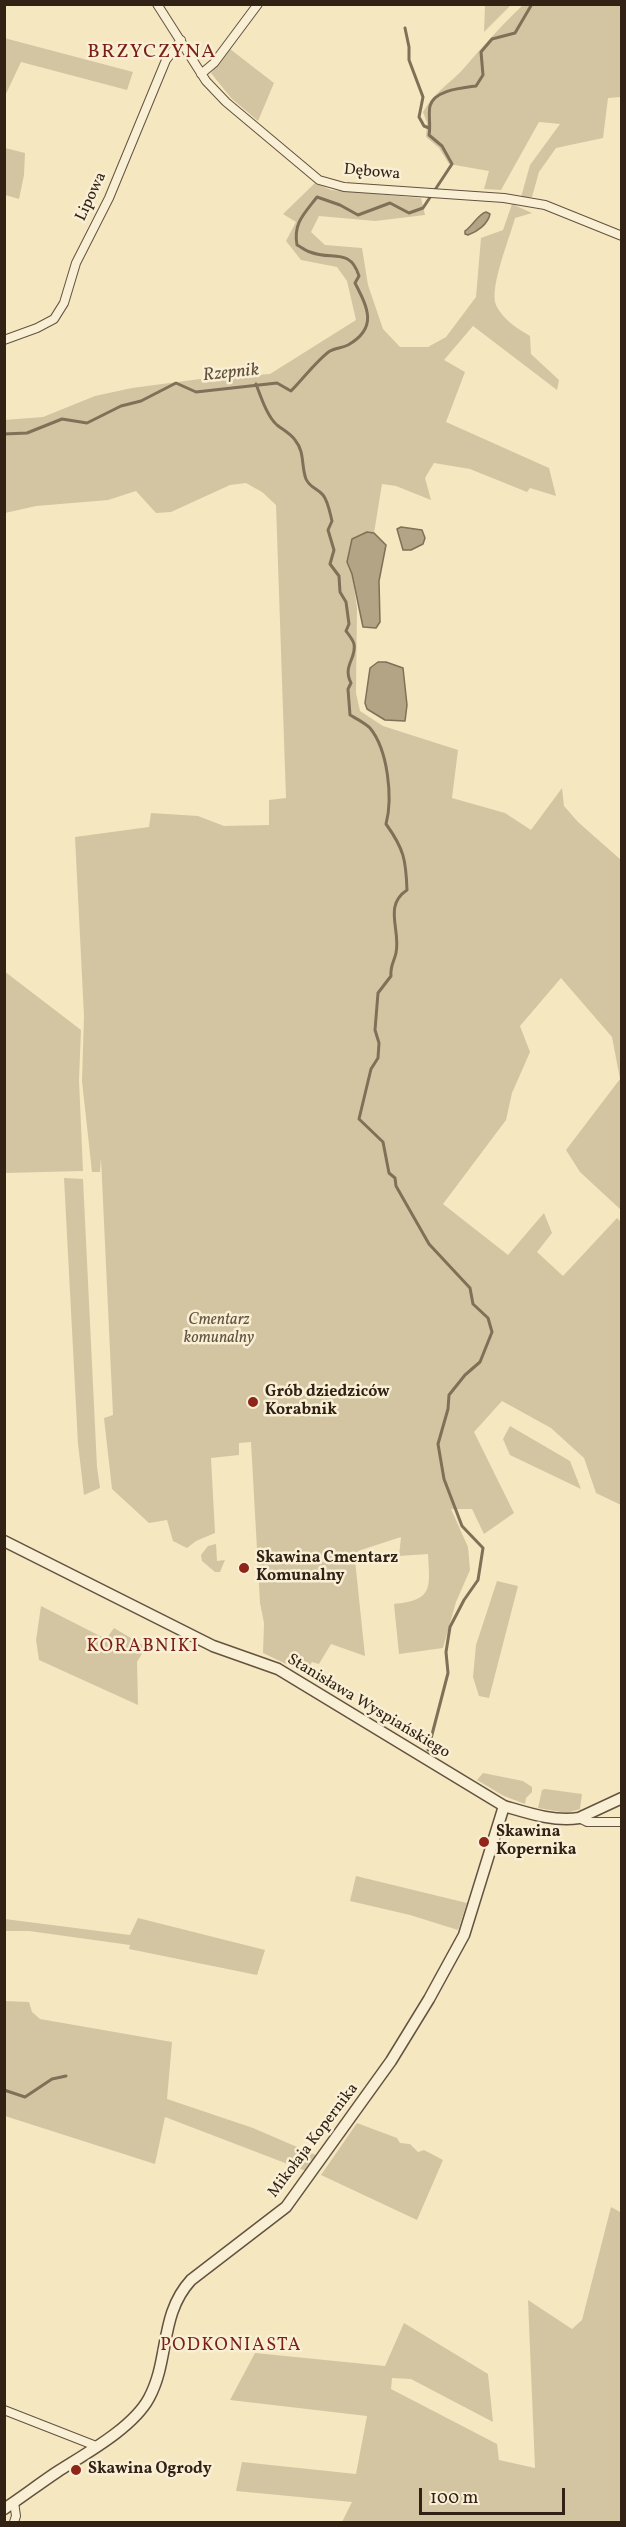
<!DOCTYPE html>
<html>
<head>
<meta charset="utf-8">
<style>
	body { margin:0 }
	#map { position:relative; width:626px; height:2527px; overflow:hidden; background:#f5e7bf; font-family:Vollkorn,serif }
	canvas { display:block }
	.frame { position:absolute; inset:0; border:6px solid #322115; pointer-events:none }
	.scale { position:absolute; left:419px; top:2488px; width:146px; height:27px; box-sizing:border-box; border:3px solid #322115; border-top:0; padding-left:8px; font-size:18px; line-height:21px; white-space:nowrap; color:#322115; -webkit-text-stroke:4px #f8efd5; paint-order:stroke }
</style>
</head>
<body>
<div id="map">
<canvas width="626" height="2527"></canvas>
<div class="frame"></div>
<div class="scale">100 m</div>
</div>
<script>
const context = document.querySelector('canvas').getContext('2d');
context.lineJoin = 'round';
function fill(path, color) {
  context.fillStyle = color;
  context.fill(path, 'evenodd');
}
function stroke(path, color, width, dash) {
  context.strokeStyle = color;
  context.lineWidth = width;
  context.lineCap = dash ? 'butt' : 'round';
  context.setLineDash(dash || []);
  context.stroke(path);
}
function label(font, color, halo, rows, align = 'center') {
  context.font = font + ' Vollkorn,serif';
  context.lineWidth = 5;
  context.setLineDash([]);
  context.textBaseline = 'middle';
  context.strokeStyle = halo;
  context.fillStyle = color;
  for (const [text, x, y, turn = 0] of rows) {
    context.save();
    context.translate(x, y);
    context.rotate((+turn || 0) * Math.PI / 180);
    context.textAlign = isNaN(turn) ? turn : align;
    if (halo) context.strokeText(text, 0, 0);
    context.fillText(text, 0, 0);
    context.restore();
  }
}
const green = new Path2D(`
	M485,5H511L484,32Z
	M523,5H621V97L608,98L603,138L556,148L539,172L532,197H521L530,165L560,124L539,122L501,190L484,189L489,171L449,164L439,148L426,137L427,123L423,112C437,89 449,85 465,67C484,45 502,25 523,5Z
	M5,38L8,39L133,72L127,90L21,62L5,96Z
	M230,49L274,83L258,121L231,98L211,73Z
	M5,148L25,153L24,175L19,199L5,195Z
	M315,183L331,190L421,198L425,215L375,221L319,216L311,232L325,245L362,248L368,285L383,329L400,347H428L446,337L476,297L481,238L503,230L512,204L532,213L515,218C510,237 489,288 496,305C503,320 517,328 530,336L531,354L559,380L557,390L473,326L444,360L465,372L446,422L549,468L556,496L530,488L527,492L470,469L434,463L425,478L431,500L396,486L382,484L374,533L361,534L352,539L347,562L352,574L357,608L356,693L360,711L383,726L458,750L452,798L505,813L531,830L562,788L564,806L578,822L621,860V1208L620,1209L580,1172L566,1150L620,1079L612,1037L561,978L520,1026L530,1052L512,1093L506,1120L443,1204L508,1255L544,1213L552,1233L537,1252L563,1276L617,1218L621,1222V1505L596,1493L584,1458L551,1428L502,1401L474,1432L514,1513L484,1534L472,1509H451L468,1547L470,1570L456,1602L443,1648L399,1654L394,1604C433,1600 430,1589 428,1554L399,1556L401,1537L358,1551L355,1560L365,1656L331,1644L319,1664L312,1662L305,1673L263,1653L264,1623L260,1603L251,1442L239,1443V1455L211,1458L215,1533L196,1541L187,1548L173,1541L167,1520L149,1523L112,1489L104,1418L113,1415L101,1158L100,1172H92L82,1081L84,1016L75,837L149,827L151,813L198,816L224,826L269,825V800L286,798L276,505L262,492L246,483L230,485L171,512L156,513L136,491L108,500L36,506L5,513L4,420L43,417L95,396L132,388L200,379L270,374L356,320L347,281L337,267L301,260L286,241L296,222L283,214Z
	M4,971L81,1030L79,1080L83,1171L5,1173Z
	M64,1178L83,1179L97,1467L100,1488L84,1495L78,1444Z
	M510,1426L570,1461L581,1489L510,1455L503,1439Z
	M216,1544L217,1561L225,1560L220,1572H215L202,1561L201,1555L208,1546Z
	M497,1581L518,1586L489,1698L479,1696L473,1677L476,1645Z
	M41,1606L106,1639L114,1628L146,1647L137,1662L138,1705L39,1660L36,1640Z
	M483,1773L523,1781L532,1787V1792L526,1798L525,1804L504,1796L477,1780Z
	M545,1789L582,1794L580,1809L567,1813L538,1808L542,1790Z
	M356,1876L467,1903L458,1930L410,1915L350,1901Z
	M138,1918L265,1950L257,1975L129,1949L130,1945L29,1931H5V1919L130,1935Z
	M4,2001L29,2002L32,2012L40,2019L172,2042L167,2099L253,2128L318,2156L306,2171L165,2117L155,2164L5,2116Z
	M357,2123L397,2138L400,2143L410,2144L418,2152L424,2150L443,2160L417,2220L321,2175Z
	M611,2207L622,2213L621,2522H342L352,2502L236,2491L242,2462L356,2474L367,2416L230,2400L255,2353L385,2366L404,2323L488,2374L493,2422L411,2379L392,2378L391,2389L497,2444L499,2460L535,2468L528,2300L572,2329L582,2320Z`);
const water = new Path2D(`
	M486,212L490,214C488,224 477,232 468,235L465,234V231C473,226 478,214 486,212Z
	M401,527L422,530L425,538L423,544L411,550H403L397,529Z
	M367,532L374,533L386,545L379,581L380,622L376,628L363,627L352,574L347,562L352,539Z
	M378,662H386L403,668L407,705L405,721L385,720L367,709L365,703L370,668Z`);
const stream = new Path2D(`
	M405,28L409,47V60L423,97L419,117L424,126L429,128
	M256,384C261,397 267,416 277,425C283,430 290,433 295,440C305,452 301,466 306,479C310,488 317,488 323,495C328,501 330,513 332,521L328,530L334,550L330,564L339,576L340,592L346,602L349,624L346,631C349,635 353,640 354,644C357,658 342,666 351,683L348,689L350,715C357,719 365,723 370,728C388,750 393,798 386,824C404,849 406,860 407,890C383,906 401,930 396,953C394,962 390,966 391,976L378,993L375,1030L379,1043L378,1058L371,1069L359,1119L383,1142L389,1173L395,1178L396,1186L429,1244L470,1288L473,1304L488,1318L492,1332L480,1362L465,1375L449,1395L448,1409L438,1444L444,1479L462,1526L483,1548L478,1580L464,1600L450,1627L446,1652L448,1673L428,1750
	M4,434L27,433L62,419L87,423L121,406L141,401L176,383L196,392L277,383L291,391C302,380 318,359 330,351C335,348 342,348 348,345C378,328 368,308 355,283L359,276C350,247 332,261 310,252C306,251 301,247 297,245C293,223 304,214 317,197L340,205L358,215L390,203L409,213L423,208L452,164L442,146L429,135C431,125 428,115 430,106C434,90 462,88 476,86L483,75L481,52L492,39L515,33L532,4
	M4,2090L25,2097L52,2079L66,2076`);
const minor = new Path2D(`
	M157,4L206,81L226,102L319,180L344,187L504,198L545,205L622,236
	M201,74L214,63L258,4
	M4,340L37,328L54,319L64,303L76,263L109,198L166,60L181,40
	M579,1818L587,1822H622
	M4,2410L96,2446
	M14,2522L16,2516L14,2502`);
const tertiary = new Path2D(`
	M4,1541L213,1646L278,1669L504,1806C528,1813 554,1822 579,1818L622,1798
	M4,2509C22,2497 39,2484 57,2472C85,2454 133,2428 149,2398C170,2359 159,2315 191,2280L286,2207L391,2061L429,1999L464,1935L504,1806`);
const markers = [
	[253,1402,6,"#8f2418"],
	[244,1568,6,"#8f2418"],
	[484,1842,6,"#8f2418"],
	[76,2470,6,"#8f2418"]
];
const streetNames = [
	["Dębowa",372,173,5],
	["Lipowa",92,197,-65],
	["Stanisława Wyspiańskiego",368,1707,31],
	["Mikołaja Kopernika",314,2141,-53]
];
const parkNames = [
	["Cmentarz",219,1321],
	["komunalny",219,1339]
];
const poiNames = [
	["Grób dziedziców",265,1393],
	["Korabnik",265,1411],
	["Skawina Cmentarz",256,1559],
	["Komunalny",256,1577],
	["Skawina",496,1833],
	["Kopernika",496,1851],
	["Skawina Ogrody",88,2470]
];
const waterNames = [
	["Rzepnik",231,374,-6]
];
const neighbourhoodNames = [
	["KORABNIKI",143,1648],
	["PODKONIASTA",231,2347]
];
const quarterNames = [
	["BRZYCZYNA",152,53]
];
fill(green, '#d4c5a2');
fill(water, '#b3a485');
stroke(water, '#7f7058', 1.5);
stroke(stream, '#7f7058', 3);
stroke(minor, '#635240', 10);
stroke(tertiary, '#635240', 13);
stroke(minor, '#f8efd5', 8);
stroke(tertiary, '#f8efd5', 10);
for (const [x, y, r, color] of markers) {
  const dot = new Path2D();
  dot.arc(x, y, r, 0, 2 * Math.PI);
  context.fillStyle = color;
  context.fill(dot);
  stroke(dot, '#f8efd5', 2);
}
label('16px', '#322115', '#f8efd5', streetNames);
label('italic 16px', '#63523f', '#f8efd5', parkNames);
label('bold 16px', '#322115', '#f8efd5', poiNames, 'left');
label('italic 18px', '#5f4f3c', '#f8efd5', waterNames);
context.letterSpacing = '1.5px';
label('18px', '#7a1f14', '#f8efd5', neighbourhoodNames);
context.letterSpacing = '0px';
context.letterSpacing = '1.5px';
label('20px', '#7a1f14', '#f8efd5', quarterNames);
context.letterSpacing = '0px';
</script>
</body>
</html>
